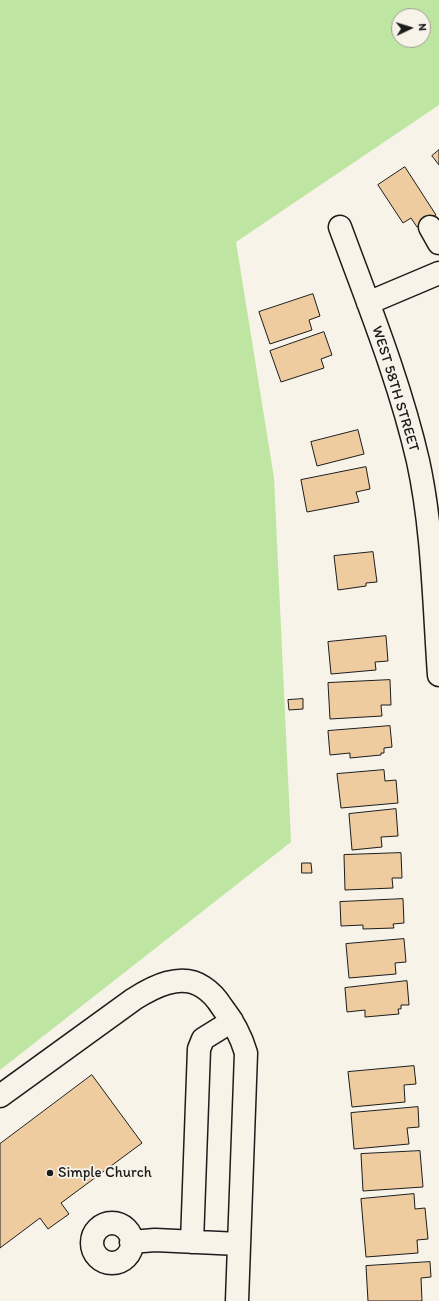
<!DOCTYPE html>
<html>
<head>
<meta charset="utf-8">
<style>
	body { margin:0 }
	#map { position:relative; width:439px; height:1301px; overflow:hidden; background:#f7f3e8; font-family:Itim,sans-serif }
	canvas { display:block }
	.north { position:absolute; left:391px; top:8px; width:40px; height:40px; box-sizing:border-box; background:#f7f3e8; border:1px solid #9f9d96; border-radius:50%; rotate:86deg; font-size:11px; font-weight:700; line-height:16px; text-align:center; color:#1c1c1c }
	.north::after { content:''; display:block; margin:auto; width:14px; height:18px; background:#1c1c1c; clip-path:polygon(50% 0,100% 100%,50% 72%,0 100%) }
</style>
</head>
<body>
<div id="map">
<canvas width="439" height="1301"></canvas>
<div class="north">N</div>
</div>
<script>
const context = document.querySelector('canvas').getContext('2d');
context.lineJoin = 'round';
function fill(path, color) {
  context.fillStyle = color;
  context.fill(path, 'evenodd');
}
function stroke(path, color, width, dash) {
  context.strokeStyle = color;
  context.lineWidth = width;
  context.lineCap = dash ? 'butt' : 'round';
  context.setLineDash(dash || []);
  context.stroke(path);
}
function label(font, color, halo, rows, align = 'center') {
  context.font = font + ' Itim,sans-serif';
  context.lineWidth = 3.5;
  context.setLineDash([]);
  context.textBaseline = 'middle';
  context.strokeStyle = halo;
  context.fillStyle = color;
  for (const [text, x, y, turn = 0] of rows) {
    context.save();
    context.translate(x, y);
    context.rotate((+turn || 0) * Math.PI / 180);
    context.textAlign = isNaN(turn) ? turn : align;
    if (halo) context.strokeText(text, 0, 0);
    context.fillText(text, 0, 0);
    context.restore();
  }
}
const green = new Path2D(`
	M0,0H439V105L236,242L274,478L291,842L0,1070ZM399,16H423V40H399Z`);
const building = new Path2D(`
	M439,150V165L432,156Z
	M405,167L436,215L417,227L411,218L403,223L378,185Z
	M313,294L320,316L309,320L312,330L270,344L259,312Z
	M324,332L332,355L321,359L324,368L281,382L270,351Z
	M358,430L364,454L317,466L311,442Z
	M366,467L370,489L356,492L359,502L307,512L301,480Z
	M373,552L377,582L366,583V586L338,590L334,556Z
	M386,636L388,661L375,662L376,670L331,674L328,642Z
	M390,680L391,705H381L382,716L330,719L328,683Z
	M303,699V709L289,710L288,700Z
	M390,726L392,747L384,748V753H381V755L350,758V753L330,755L328,731Z
	M384,770L385,781L396,780L398,803L341,808L337,774Z
	M396,809L398,836L381,837L382,847L352,850L349,814Z
	M401,853L402,878H392L393,888L345,890L344,855Z
	M302,863H311L312,873H302Z
	M403,899L404,923L393,924L394,928L363,929V925L341,926L340,902Z
	M404,939L406,962L395,963L396,974L349,978L346,944Z
	M407,981L409,1005H401V1009H398L399,1014L365,1017V1010L347,1012L345,988Z
	M414,1066L416,1084L404,1085L405,1102L352,1107L348,1072Z
	M92,1075L142,1143L61,1203L69,1214L48,1229L40,1218L0,1248V1144Z
	M418,1107L419,1127L407,1128L409,1144L354,1149L351,1113Z
	M420,1151L423,1187L363,1191L361,1154Z
	M414,1194L415,1209L425,1208L428,1239L417,1240L418,1253L366,1257L361,1199Z
	M430,1262L431,1277L421,1278L422,1301H368L366,1266Z`);
const minor = new Path2D(`
	M340,227C368,303 400,382 418,461C433,529 434,605 439,675
	M430,227L439,243
	M368,303L439,273
	M0,1096L134,999C153,987 181,972 203,987C211,992 217,999 222,1007C233,1021 241,1036 246,1053L237,1301
	M92 1243a20 20 0 1 1 40 0a20 20 0 1 1-40 0Z
	M131,1242L155,1240L239,1244
	M192,1242L199,1049L203,1039L232,1021`);
const markers = [
	[50,1173,4,"#1c1c1c"]
];
const streetNames = [
	["WEST 58TH STREET",395,389,73]
];
const poiNames = [
	["Simple Church",58,1173]
];
fill(green, '#bee6a2');
fill(building, '#efcca0');
stroke(building, '#1c1c1c', 1);
stroke(minor, '#1c1c1c', 25);
stroke(minor, '#f7f3e8', 22);
for (const [x, y, r, color] of markers) {
  const dot = new Path2D();
  dot.arc(x, y, r, 0, 2 * Math.PI);
  context.fillStyle = color;
  context.fill(dot);
  stroke(dot, '#f7f3e8', 1.5);
}
label('15px', '#1c1c1c', '#f7f3e8', streetNames);
label('15px', '#1c1c1c', '#f7f3e8', poiNames, 'left');
</script>
</body>
</html>
